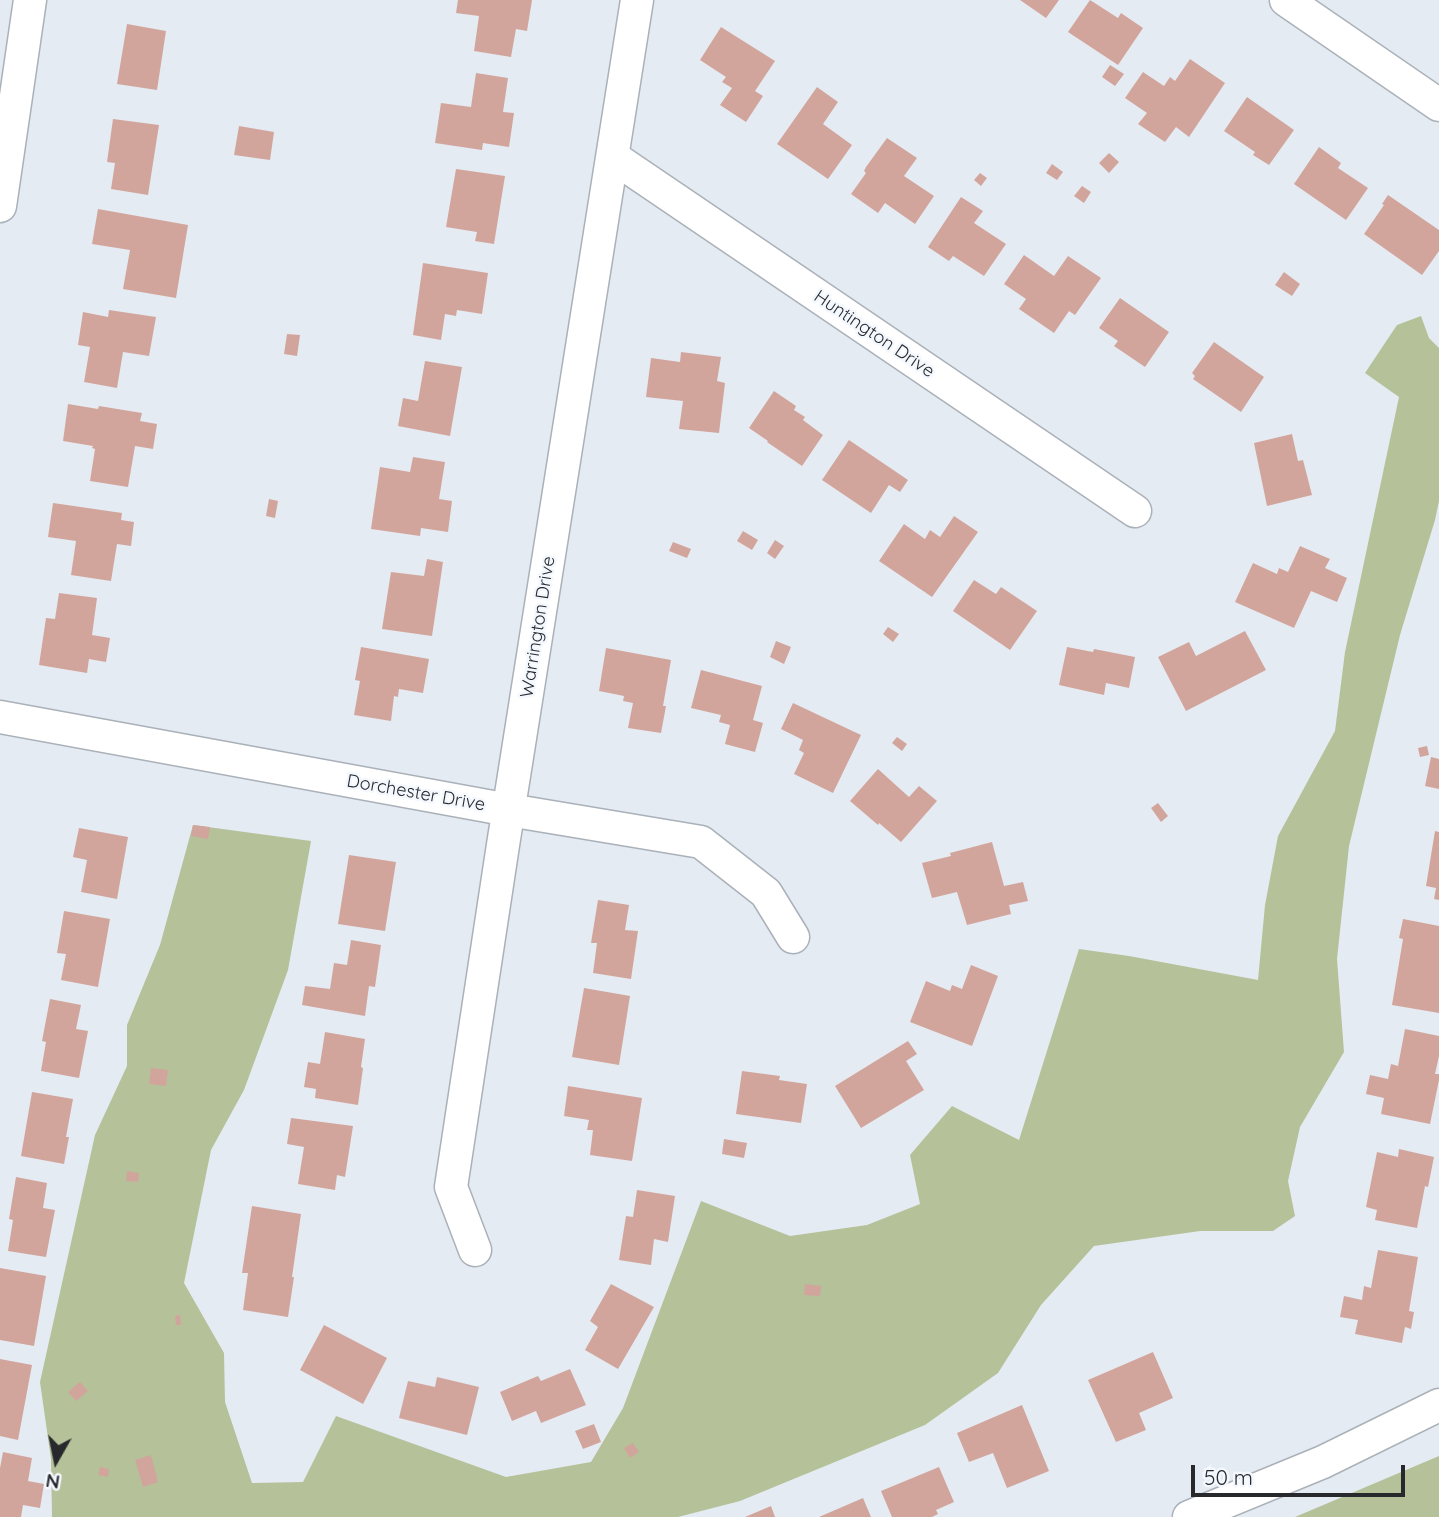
<!DOCTYPE html>
<html>
<head>
<meta charset="utf-8">
<style>
	body { margin:0 }
	#map { position:relative; width:1439px; height:1517px; overflow:hidden; background:#e5ebf3; font-family:Quicksand,sans-serif }
	canvas { display:block }
	.north { position:absolute; left:21px; top:1426px; width:70px; height:70px; -webkit-text-stroke:5px #f3f8ff; paint-order:stroke; rotate:189deg; font-size:19px; font-weight:700; line-height:28px; text-align:center; color:#27292c }
	.north::after { content:''; display:block; margin:auto; width:24px; height:32px; background:#27292c; clip-path:polygon(50% 0,100% 100%,50% 72%,0 100%) }
	.scale { position:absolute; left:1191px; top:1465px; width:214px; height:32px; box-sizing:border-box; border:4px solid #27292c; border-top:0; padding-left:9px; font-size:21px; line-height:24px; white-space:nowrap; color:#27292c; -webkit-text-stroke:5px #f3f8ff; paint-order:stroke }
</style>
</head>
<body>
<div id="map">
<canvas width="1439" height="1517"></canvas>
<div class="north">N</div>
<div class="scale">50 m</div>
</div>
<script>
const context = document.querySelector('canvas').getContext('2d');
context.lineJoin = 'round';
function fill(path, color) {
  context.fillStyle = color;
  context.fill(path, 'evenodd');
}
function stroke(path, color, width, dash) {
  context.strokeStyle = color;
  context.lineWidth = width;
  context.lineCap = dash ? 'butt' : 'round';
  context.setLineDash(dash || []);
  context.stroke(path);
}
function label(font, color, halo, rows, align = 'center') {
  context.font = font + ' Quicksand,sans-serif';
  context.lineWidth = 5;
  context.setLineDash([]);
  context.textBaseline = 'middle';
  context.strokeStyle = halo;
  context.fillStyle = color;
  for (const [text, x, y, turn = 0] of rows) {
    context.save();
    context.translate(x, y);
    context.rotate((+turn || 0) * Math.PI / 180);
    context.textAlign = isNaN(turn) ? turn : align;
    if (halo) context.strokeText(text, 0, 0);
    context.fillText(text, 0, 0);
    context.restore();
  }
}
const forest = new Path2D(`
	M1421,316L1429,338L1439,348V501L1435,520L1400,635L1349,846L1337,959L1344,1052L1300,1127L1288,1181L1295,1216L1273,1231H1200L1094,1246L1041,1305L998,1373L925,1425L740,1501L678,1517H52L51,1459L40,1382L95,1135L127,1066V1025L160,945L193,825L311,841L288,970L244,1090L211,1150L184,1283L224,1353L225,1402L252,1483L303,1482L336,1416L506,1477L591,1462L623,1408L701,1201L790,1236L867,1225L920,1204L910,1155L952,1106L1019,1140L1079,949L1129,956L1258,980L1265,905L1278,836L1335,731L1345,652L1399,397L1365,373L1397,325Z
	M1439,1456V1517H1295Z`);
const building = new Path2D(`
	M458,0H532L527,31L516,29L511,57L474,51L479,16L456,13Z
	M1020,0H1059L1046,18Z
	M1090,0L1118,18L1121,13L1143,28L1118,65L1068,32Z
	M127,24L166,31L157,90L117,84Z
	M721,27L775,61L755,91L763,96L746,122L720,105L732,88L722,82L726,77L700,60Z
	M1190,59L1225,83L1189,137L1176,127L1165,142L1138,124L1147,113L1125,98L1143,72L1164,86L1170,77L1175,81Z
	M1110,65L1124,74L1115,86L1102,77Z
	M476,73L508,78L503,112L514,113L509,147L483,143L482,150L435,143L441,103L471,107Z
	M817,87L838,102L823,124L852,145L828,179L777,144Z
	M1247,97L1294,130L1269,165L1253,155L1255,152L1224,131Z
	M113,119L159,125L148,195L111,189L115,163L107,162Z
	M239,126L274,132L270,160L234,155Z
	M887,138L917,158L904,176L934,196L915,224L885,203L878,213L851,194L866,173L864,171L866,167Z
	M1319,147L1341,163L1338,168L1368,188L1346,220L1294,184Z
	M1109,153L1119,162L1109,173L1099,163Z
	M1052,164L1063,172L1057,180L1046,173Z
	M456,169L505,176L494,244L475,241L477,232L446,227Z
	M980,173L987,178L981,186L974,180Z
	M1082,186L1091,192L1084,203L1074,196Z
	M1388,195L1439,230V251L1422,275L1364,234L1384,205L1382,204Z
	M961,197L983,211L974,223L1006,244L984,276L953,256L949,261L928,247Z
	M98,209L188,225L176,298L123,289L130,250L92,244Z
	M1024,255L1054,276L1068,256L1101,278L1075,315L1069,311L1054,333L1019,309L1026,299L1004,284Z
	M423,263L488,273L482,314L457,310L456,316L445,314L441,340L413,335Z
	M1284,272L1300,284L1292,296L1275,285Z
	M1120,298L1169,332L1145,367L1114,346L1118,341L1099,328Z
	M109,310L156,317L149,356L123,352L117,388L84,382L90,347L78,345L83,312L108,317Z
	M287,334L300,335L297,356L284,354Z
	M1214,342L1264,377L1241,412L1193,379L1195,376L1192,373Z
	M681,352L721,357L717,381L725,383L719,433L679,429L683,401L646,397L651,358L680,362Z
	M425,361L462,367L450,436L398,426L403,398L418,401Z
	M774,391L796,406L794,410L805,417L803,420L823,435L802,466L767,442L768,441L749,428Z
	M68,404L98,409L99,406L142,413L140,421L157,424L153,449L135,446L128,487L90,481L95,449L92,448L93,446L63,441Z
	M1292,434L1298,461L1303,460L1312,495L1267,506L1254,443Z
	M849,440L908,480L900,492L889,485L871,513L822,480Z
	M413,457L445,462L439,499L452,501L448,532L421,528L420,536L371,529L380,467L410,472Z
	M269,499L278,501L275,518L266,516Z
	M53,503L122,513L121,520L134,522L131,546L117,544L111,581L71,575L76,541L48,537Z
	M954,516L978,532L932,597L879,561L904,524L925,539L930,530L940,537Z
	M743,531L758,540L752,550L737,541Z
	M775,540L784,546L775,559L767,553Z
	M673,542L691,549L687,558L669,551Z
	M1300,546L1330,559L1325,568L1347,578L1337,602L1311,591L1294,628L1235,602L1253,563L1277,574L1279,568L1288,572Z
	M427,559L443,562L432,636L382,629L391,572L424,576Z
	M974,580L996,594L1001,587L1037,611L1010,650L953,611Z
	M59,593L97,598L92,635L110,638L106,662L89,659L87,673L39,665L46,618L55,619Z
	M888,627L899,634L893,642L883,634Z
	M1245,631L1266,670L1186,711L1158,657L1189,642L1196,656Z
	M776,641L791,647L784,664L770,657Z
	M361,647L429,659L423,693L399,689L398,697L394,696L391,721L354,715L360,681L355,680Z
	M1067,647L1093,652L1094,649L1135,657L1129,688L1106,683L1104,695L1059,685Z
	M606,648L671,660L663,706H666L661,733L628,728L633,703L623,701L624,696L599,691Z
	M701,670L762,686L753,720L763,723L755,752L725,744L730,725L719,722L721,715L691,708Z
	M793,703L861,735L833,793L794,774L804,753L799,750L803,740L781,729Z
	M897,737L907,744L902,751L892,743Z
	M1427,746L1429,755L1420,757L1418,748Z
	M1431,757L1439,759V789L1425,786Z
	M878,769L909,797L919,786L937,801L901,842L879,823L878,825L850,801Z
	M1158,803L1168,816L1161,822L1151,808Z
	M193,825L210,827L208,839L191,836Z
	M79,828L128,837L117,899L81,892L87,860L73,857Z
	M1435,831L1439,832V900L1434,899L1436,888L1426,886Z
	M992,842L1004,886L1023,882L1028,901L1009,905L1011,914L967,925L957,892L932,898L922,863L951,856L950,853Z
	M349,855L396,862L385,931L338,924Z
	M598,900L629,905L625,930L638,931L631,979L593,973L597,943H591Z
	M64,911L110,919L98,987L61,980L66,954L57,953Z
	M1403,919L1439,926V1013L1392,1005L1403,939L1399,938Z
	M351,940L381,945L375,987L369,986L365,1016L302,1005L305,986L330,989L334,963L347,965Z
	M971,965L998,976L972,1046L910,1022L926,981L950,991L952,985L962,989Z
	M584,988L630,996L619,1065L572,1057Z
	M50,999L81,1005L76,1029L88,1031L79,1078L41,1071L46,1042L42,1041Z
	M1405,1029L1439,1036V1056L1435,1074H1439V1080L1430,1124L1381,1114L1384,1098L1366,1094L1370,1075L1388,1079L1391,1064L1398,1066Z
	M325,1032L365,1039L361,1067L363,1068L358,1105L315,1098L316,1089L304,1087L308,1062L320,1064Z
	M908,1041L917,1054L906,1061L924,1090L861,1128L835,1086Z
	M151,1068L168,1070L166,1086L149,1084Z
	M742,1071L780,1076L779,1080L807,1084L801,1123L736,1114Z
	M568,1086L642,1098L632,1161L590,1155L593,1130H587L589,1120L564,1116Z
	M32,1092L73,1099L66,1137H69L64,1164L21,1156Z
	M291,1118L353,1126L345,1177L337,1175L335,1190L298,1184L304,1147L287,1144Z
	M724,1139L747,1143L744,1158L722,1154Z
	M1399,1149L1434,1157L1428,1187L1425,1186L1417,1228L1375,1220L1377,1210L1366,1207L1377,1152L1398,1157Z
	M127,1171L139,1173L138,1182L126,1181Z
	M16,1177L47,1183L43,1208L55,1210L46,1257L8,1251L13,1220L9,1219Z
	M637,1190L675,1196L668,1242L654,1239L651,1265L619,1260L626,1216L633,1217Z
	M252,1206L301,1214L292,1277H294L288,1317L243,1310L248,1273H242Z
	M1378,1250L1418,1257L1409,1311L1414,1312L1411,1329L1405,1327L1402,1343L1355,1334L1358,1320L1340,1317L1344,1296L1362,1300L1364,1286L1371,1288Z
	M0,1268L46,1276L34,1346L0,1340Z
	M611,1284L654,1307L618,1369L585,1350L598,1327L590,1321Z
	M805,1284L821,1286L820,1296L804,1295Z
	M180,1315L181,1325H176L175,1316Z
	M324,1325L387,1358L363,1404L300,1370Z
	M1153,1352L1173,1398L1139,1413L1146,1430L1116,1442L1088,1380Z
	M0,1359L32,1365L18,1440L0,1436Z
	M570,1369L586,1405L541,1423L536,1411L512,1421L500,1392L538,1376L541,1381Z
	M437,1377L479,1387L467,1435L399,1418L408,1381L435,1387Z
	M80,1382L88,1391L76,1401L68,1392Z
	M1022,1405L1049,1471L1007,1488L993,1453L969,1462L957,1433Z
	M594,1424L601,1442L583,1449L575,1431Z
	M633,1443L639,1452L630,1458L624,1448Z
	M3,1452L32,1458L28,1481L44,1484L40,1508L23,1505L21,1517H0V1468Z
	M151,1455L158,1482L143,1487L135,1460Z
	M100,1467L109,1469L108,1477L98,1475Z
	M939,1467L954,1502L936,1510L938,1514L932,1517H892L881,1491Z
	M863,1498L871,1517H819Z
	M771,1506L775,1517H745Z`);
const minor = new Path2D(`
	M1286,0L1439,105
	M613,157L1135,511
	M0,206L30,0
	M0,717L509,810L701,842L766,893L793,937
	M475,1250L451,1187L503,845L637,0
	M1189,1517L1323,1462L1439,1405`);
const streetNames = [
	["Huntington Drive",874,334,34],
	["Warrington Drive",538,627,-81],
	["Dorchester Drive",416,793,10]
];
fill(forest, '#b5c199');
fill(building, '#d2a59c');
stroke(minor, '#abb1b9', 35);
stroke(minor, '#fff', 32);
label('18px', '#27292c', '#f3f8ff', streetNames);
</script>
</body>
</html>
